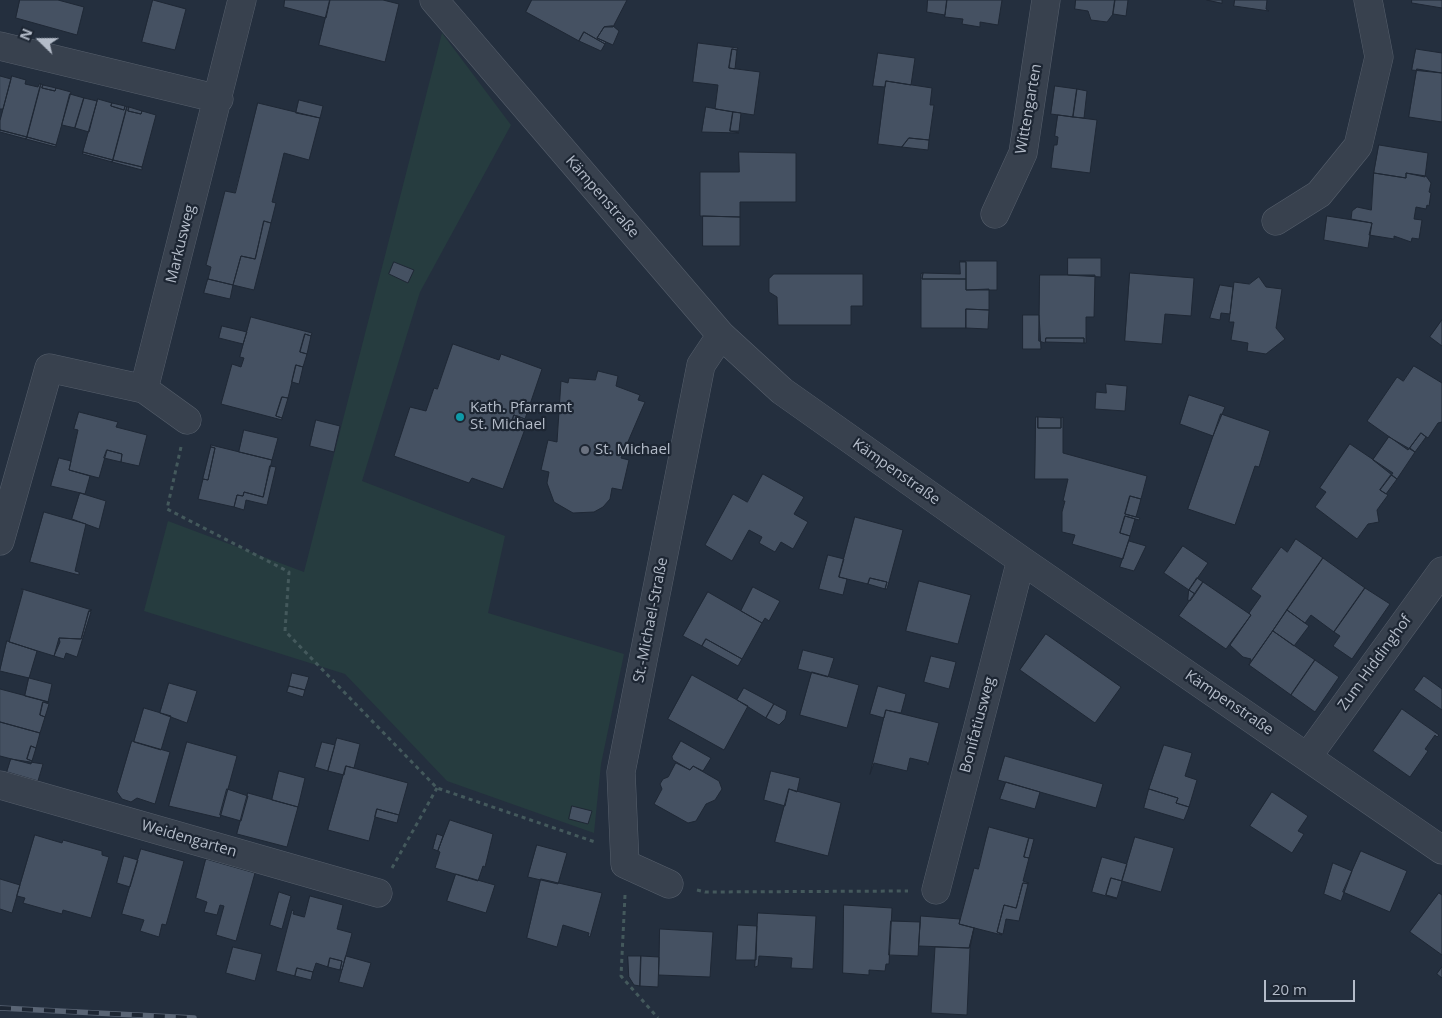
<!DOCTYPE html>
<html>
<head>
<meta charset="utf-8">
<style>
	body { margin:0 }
	#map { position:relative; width:1442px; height:1018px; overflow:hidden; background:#242f3e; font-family:"Open Sans",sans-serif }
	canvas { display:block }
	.north { position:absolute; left:15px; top:15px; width:50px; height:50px; -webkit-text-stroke:4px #1d2633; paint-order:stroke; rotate:292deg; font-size:14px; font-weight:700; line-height:20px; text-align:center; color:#b4bcc9 }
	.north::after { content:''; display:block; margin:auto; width:18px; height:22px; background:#b4bcc9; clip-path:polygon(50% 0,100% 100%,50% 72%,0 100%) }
	.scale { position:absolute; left:1264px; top:980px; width:91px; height:22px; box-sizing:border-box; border:2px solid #b4bcc9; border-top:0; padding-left:6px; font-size:15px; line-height:18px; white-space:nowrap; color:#b4bcc9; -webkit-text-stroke:4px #1d2633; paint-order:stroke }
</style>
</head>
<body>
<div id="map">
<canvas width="1442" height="1018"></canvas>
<div class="north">N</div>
<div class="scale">20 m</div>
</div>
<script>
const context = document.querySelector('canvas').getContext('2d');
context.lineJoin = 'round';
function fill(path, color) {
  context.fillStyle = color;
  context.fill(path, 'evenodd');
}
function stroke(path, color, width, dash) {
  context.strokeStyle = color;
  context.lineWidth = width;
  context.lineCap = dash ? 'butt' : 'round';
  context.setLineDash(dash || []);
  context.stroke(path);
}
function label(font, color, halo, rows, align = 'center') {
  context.font = font + ' "Open Sans",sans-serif';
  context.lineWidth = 4.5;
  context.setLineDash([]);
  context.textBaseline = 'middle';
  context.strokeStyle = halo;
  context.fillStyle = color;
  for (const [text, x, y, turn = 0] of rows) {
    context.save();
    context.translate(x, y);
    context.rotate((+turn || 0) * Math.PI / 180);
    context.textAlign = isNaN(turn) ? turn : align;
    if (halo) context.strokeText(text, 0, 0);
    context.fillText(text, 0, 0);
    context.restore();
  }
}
const green = new Path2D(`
	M442,33L511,125L420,292L362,481L505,536L488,613L624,654L601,764L594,833L447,781L345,674L144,611L168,521L304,572Z`);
const building = new Path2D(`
	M20,0H58L84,7L77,35L16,18Z
	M153,0L186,9L175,50L142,42Z
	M285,0H330L326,18L284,7Z
	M330,0H383L399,4L385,62L319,45Z
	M532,0H627L613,27H604L597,38L606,42L605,44L584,32L579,41L526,12Z
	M928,0H947L945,15L927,12Z
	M947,0H1002L998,25L980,22V27L962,24L963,19L945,17Z
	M1076,0H1115L1113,14L1107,22L1091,20L1088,11L1075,9Z
	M1115,0H1128L1126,16L1113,14Z
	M1207,0H1222V3Z
	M1235,0H1267L1266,9L1269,11L1234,6Z
	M1412,0H1442V8L1412,3Z
	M613,26L619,31L613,45L597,38L604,27Z
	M584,32L605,44L601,51L579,41Z
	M698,43L738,48L737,50L732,49L729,68L760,72L754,115L715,109L718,85L693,82Z
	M732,49L737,50L735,69L729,68Z
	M1416,49L1442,53V73L1412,70Z
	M878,53L915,58L911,85L886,81L885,87L873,86Z
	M1417,69L1442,73V122L1409,117Z
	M0,76L11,79L3,109H0Z
	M12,76L26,80L25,84L38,87L39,84H41L27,137L0,130V121Z
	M886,81L932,88L930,105H934L929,140L909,138L902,147L878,144Z
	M41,84L43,85L42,88L55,91L56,88L71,92L56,145L27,137Z
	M43,85L56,88L55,91L42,88Z
	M1055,86L1077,89L1073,117L1051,114Z
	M1077,89L1087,91L1084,118L1073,117Z
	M70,94L84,98L75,128L62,125Z
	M84,98L97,101L89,132L75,128Z
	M98,99L112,103L111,106L124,110L125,106L127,107L113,160L83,152Z
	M299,100L323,106L320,118L296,113Z
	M112,103L125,106L124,110L111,106Z
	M258,103L320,118L309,160L284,153L272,202L276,203L271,223L264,221L255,259L241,256L233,285L208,279L211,267L206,265L225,191L235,193Z
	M127,107H129L128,111L141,114L142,111L156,115L142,167L113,160Z
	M129,107L142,111L141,114L128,111Z
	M706,107L733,112L730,131L739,133L702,132Z
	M733,112L741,113L739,131H730Z
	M1058,115L1097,120L1090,173L1051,168L1054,145H1057L1058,137L1055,136Z
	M0,130L27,137L26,139L0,132Z
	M27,137L56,145V147L26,139Z
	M909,138L929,140L928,150L902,147Z
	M1379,145L1428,153L1425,177L1406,173V178L1374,173Z
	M83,152L113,160L112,162L83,154Z
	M739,152L796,153V202H740V217L700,216V172H739Z
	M113,160L142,167V170L112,162Z
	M1374,173L1406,178V173L1426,176L1431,183L1429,192L1431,193L1429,206L1427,205L1426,209L1416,207L1414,219L1422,220L1419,239L1412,238L1411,242L1394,236V239L1369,235L1372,223L1351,219L1352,211L1357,207L1371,210Z
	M703,216L740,217V246H703Z
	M1327,216L1372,223L1368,248L1324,240Z
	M264,221L271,223L254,290L233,285L241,256L255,259Z
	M1068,258H1101V277L1068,275Z
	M960,261H997V290H966V262Z
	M394,262L414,270L408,283L389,274Z
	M960,262H966V279H922L923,273L960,274Z
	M923,273L922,279H966V290L989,289V310L966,309V328H921V274Z
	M1130,273L1194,278L1191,316L1165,314L1162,344L1125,341Z
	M774,274H863V306H851V325H778L777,297L769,292V279Z
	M1040,275H1095L1094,317H1086V343H1084V338H1046L1045,343L1039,341Z
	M1259,277L1266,287L1282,289L1276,328L1285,339L1266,354L1247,351L1248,343L1231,340L1234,322H1229L1234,282L1249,284Z
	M208,279L233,285L230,299L204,293Z
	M1220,285L1233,287L1230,314L1221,313L1220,320L1210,318Z
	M966,309L989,310L988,329L966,328Z
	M1023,315H1039L1041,349H1023Z
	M251,317L312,333L311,336L305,334L300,352L307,354L303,367L296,365L288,398L282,397L276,416L282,418V420L221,404L232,364L241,367L244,358L240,357Z
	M1442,320V346L1430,337Z
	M222,326L247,332L243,344L219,338Z
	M305,334L311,336L307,354L300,352Z
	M1046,338H1084V343L1046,342Z
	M453,344L499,360L501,354L542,369L525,419L514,415L511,424L525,429L503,489L472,478L469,483L394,456L410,407L426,411L434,388L437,389Z
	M296,365L303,367L299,384L292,382Z
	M1414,366L1442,383V422L1438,423L1428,438L1421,433L1408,450L1367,421L1397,377L1403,381Z
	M598,371L618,376L616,386L640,395L638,400L645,402L621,458L629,460L622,490L612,488L610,499L603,507L594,512L573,513L554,502L547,483L549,472L541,470L548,440L557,442L561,381L568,383L569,378L595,380Z
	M1106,384L1127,386L1125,411L1095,409L1096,392L1106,393Z
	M1189,395L1225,407L1213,436L1180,424Z
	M282,397L288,398L282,418L276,416Z
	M79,412L118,422L116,427L147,435L139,466L121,462L122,454L107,450L99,478L69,470L78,430L74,429Z
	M1221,414L1270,431L1259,467L1255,466L1235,525L1188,509Z
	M514,415L525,419L521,427L511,424Z
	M1036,417H1038V428H1061V418L1063,417V453L1147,476L1141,499L1130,496L1125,514L1140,518L1139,520L1125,516L1120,533L1130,536L1123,559L1072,544L1075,535L1062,532V512L1065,501H1063L1068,479H1035Z
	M1038,417L1061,418V428H1038Z
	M316,420L340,426L334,452L310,446Z
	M244,430L278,438L272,460L239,452Z
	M1421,433L1426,437L1415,452L1410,448Z
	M1389,437L1415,452L1397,479L1373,460Z
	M1350,444L1393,473L1380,490L1388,495L1377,510L1379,522L1368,524L1357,539L1315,507L1326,492L1320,488Z
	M211,445L272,460L263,497L244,492L243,496L237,495L234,507L198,499L203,479L208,480L215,448L211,447Z
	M211,447L215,448L208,480L203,479Z
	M107,450L122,454L121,462L104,458Z
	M59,458L71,461L69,470L90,476L85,494L51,486Z
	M270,466L276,467L267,505L246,500L244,510L234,507L237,495L243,496L244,492L263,497Z
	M763,474L804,497L794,514L808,522L793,549L781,542L775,552L759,543L762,537L749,530L732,561L705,545L733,494L747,502Z
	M1391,475L1397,479L1386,494L1380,490Z
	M80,493L106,501L99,529L72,519Z
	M1130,496L1141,499L1136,517L1125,514Z
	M44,512L86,524L75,571L79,572V575L30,562Z
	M1125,516L1135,519L1130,536L1120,533Z
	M855,517L903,530L887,589H885L887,582L870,578L868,584L839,577Z
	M1296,539L1323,558L1249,665L1251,659L1243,657L1230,645L1251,615L1249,613L1261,596L1251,589L1281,547L1287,552Z
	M1129,541L1146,546L1134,571L1120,567Z
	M1183,546L1208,563L1189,590L1164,573Z
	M828,555L844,559L839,577L847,579L843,595L819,589Z
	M1323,558L1365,588L1334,632L1311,615L1305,623L1287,610Z
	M870,578L887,582L885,589L868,584Z
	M1197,578L1203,582L1195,594L1189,590Z
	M919,581L971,595L958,644L906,631Z
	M1203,582L1251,615L1226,649L1179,616Z
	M753,587L780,601L769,621L765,618L762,623L741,611Z
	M1365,588L1390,604L1352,659L1333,646L1340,636L1334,632Z
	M22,589L92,610L89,611L81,639L59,638L54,656L9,642L23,591Z
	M1189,590L1195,594L1190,601L1188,600Z
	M708,592L762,623L742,659L706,639L702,646L683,636Z
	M1287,610L1309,626L1294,646L1273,631Z
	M89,611L91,612L77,657L66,653L64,659L54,656L60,642L59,638L81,639Z
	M1273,631L1315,660L1291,695L1249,665Z
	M1046,634L1121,687L1095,723L1020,670Z
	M706,639L742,659L738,666L702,646Z
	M7,641L37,651L29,678L0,671Z
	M803,650L834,658L828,677L798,669Z
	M931,656L956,662L949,689L924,682Z
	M1315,660L1339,677L1315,712L1291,695Z
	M812,672L859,685L847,728L800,715Z
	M292,673L309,677L305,690L289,686Z
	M692,675L748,706L724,750L668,719Z
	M1424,676L1442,689V710L1414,690Z
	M29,678L52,684L48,702L25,696Z
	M169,683L197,691L187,723L160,713Z
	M289,686L305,690L303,697L287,692Z
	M878,686L906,694L901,713L886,710L884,718L870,714Z
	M744,688L774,704L766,718L737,700Z
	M0,689L49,702H43L40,715L45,717L40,733L0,722Z
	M43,702L49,704L45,717L40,715Z
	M774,704L787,711L785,719L779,725L766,718Z
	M144,708L171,716L161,750L134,742Z
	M1402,709L1439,735L1437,737L1435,735L1425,749L1428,751L1410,777L1373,751Z
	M886,710L939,723L928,765L927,762L910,758L907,771L874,763L870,774Z
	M0,722L40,733L36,748L31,746L27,759L32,761L31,764L0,756Z
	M337,738L360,744L354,768L346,766L344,775L328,771Z
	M132,741L170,752L155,804L137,798L131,802L122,799L117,792Z
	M681,741L711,758L703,771L693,766L690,770L673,760L672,757Z
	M187,742L237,756L220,818L169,806Z
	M322,742L335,745L328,771L315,767Z
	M1164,745L1192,753L1185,776L1197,780L1189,807L1176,803L1178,798L1149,789Z
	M31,746L36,748L32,761L27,759Z
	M1005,756L1103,784L1096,808L998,780Z
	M11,759L43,764L38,781L7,772Z
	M676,763L690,770L693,766L719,781L722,789L715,800L706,804L696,821L688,823L654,804L662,789L660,784L663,779L668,777Z
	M346,766L408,783L399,815L377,809L369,841L328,830Z
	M279,771L305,778L298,807L272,800Z
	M771,771L800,778L797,792L789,789L785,806L764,800Z
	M1006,782L1040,792L1035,809L1000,799Z
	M227,789L248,796L241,821L220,815Z
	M789,789L841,803L828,856L775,842Z
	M1149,789L1178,798L1176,803L1189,807L1184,820L1144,808Z
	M1272,792L1308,816L1298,831L1304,834L1292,853L1250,826Z
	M248,793L298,807L287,847L237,834Z
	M572,806L592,811L588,824L569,819Z
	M377,809L399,815L397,823L375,817Z
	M450,820L493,834L485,867L483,866L478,881L435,868L440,852L438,851Z
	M989,827L1029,838L1024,857L1029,858L1023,881L1029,883H1023L1016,908L1004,905L997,932L1002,935L959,924L974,868L978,869Z
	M437,834L443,836L438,851L433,849Z
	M35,835L62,843L63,840L102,851V855L109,857L91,918L63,910L62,914L23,903L25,898L17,896Z
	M1135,837L1174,848L1161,892L1122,881Z
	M1029,838L1034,839L1029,858L1024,857Z
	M537,845L567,853L558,884L528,877Z
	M141,849L184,861L166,925L162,924L159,937L140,931L144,920L122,914Z
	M1361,851L1407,871L1390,912L1343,892Z
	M124,856L138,860L130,887L117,883Z
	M1102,857L1127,864L1122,881L1111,878L1106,895L1117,899L1092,892Z
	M206,859L255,873L236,941L216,935L224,906L220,905L217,915L204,912L207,902L196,898Z
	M1333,863L1352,871L1341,901L1324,894Z
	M456,874L495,885L486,913L447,901Z
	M1111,878L1122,881L1117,898L1106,895Z
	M0,879L20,885L12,913L0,909Z
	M541,879L602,893L590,937L588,936L589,933L563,925L557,947L527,938Z
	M1023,883L1028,884L1019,921L1006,919L1003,934L997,932L1004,905L1016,908Z
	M279,892L291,896L282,929L270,925Z
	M1439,893L1442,895V955L1410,932Z
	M310,896L343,905L337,929L352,933L342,970H340L342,961L330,958L328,967L316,963L313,972L297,968L295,976L276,971L292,910L294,911L293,914L304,917Z
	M844,905L892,908L889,964H886L885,971L869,970V975L843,973Z
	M758,913L816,916L813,969L791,968L792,958L759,956L758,966L755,967Z
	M921,916L960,919L959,924L974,928L969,948L919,946Z
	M891,921L920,922L918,956L889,955Z
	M738,925L757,926L756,960H736Z
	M974,928L970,948L967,1015L931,1013L935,947L969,948Z
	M660,929L713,932L710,977L659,975Z
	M233,947L262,954L255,981L226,973Z
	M346,956L371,963L363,988L339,982Z
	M628,956H641L640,986L634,985L629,977Z
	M641,956L659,957L658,987L640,986Z
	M330,958L342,961L340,970L328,967Z
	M1442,967V978L1437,974Z
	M297,968L313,972L311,980L295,976Z`);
const path = new Path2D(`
	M181,447L167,509L289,572L285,631L437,788L595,842
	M392,868L437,788
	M697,890L705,892L908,891
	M625,895L621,976L658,1018`);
const minor = new Path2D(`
	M434,0L721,335L782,391L1021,560L1442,850
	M0,46L219,99
	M995,214L1023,153L1046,0
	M1276,221L1319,194L1358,146L1379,57L1368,0
	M187,420L144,389L242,0
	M0,541L49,368L144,389
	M1308,756L1442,571
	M0,785L378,893
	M669,884L625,864L621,772L701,365L721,335
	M936,890L1021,560`);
const rail = new Path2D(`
	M0,1008L194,1018`);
const markers = [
	[460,417,5,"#0f9aa8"],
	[585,450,5,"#6b7280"]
];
const streetNames = [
	["Wittengarten",1029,109,-80],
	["Kämpenstraße",602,197,49],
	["Markusweg",181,244,-76],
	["Kämpenstraße",896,472,35],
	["St.-Michael-Straße",651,620,-79],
	["Zum Hiddinghof",1375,663,-54],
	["Kämpenstraße",1229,703,34],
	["Bonifatiusweg",978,725,-75],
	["Weidengarten",189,839,16]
];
const poiNames = [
	["Kath. Pfarramt",470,408],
	["St. Michael",470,425],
	["St. Michael",595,450]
];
fill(green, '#263c3f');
fill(building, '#455162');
stroke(building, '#1f2835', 1);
stroke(minor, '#565f6c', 29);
stroke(path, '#44595c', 3, [4, 4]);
stroke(minor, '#38414e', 28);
stroke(rail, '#5a6575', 5.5);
stroke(rail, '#1d2633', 4, [11]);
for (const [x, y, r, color] of markers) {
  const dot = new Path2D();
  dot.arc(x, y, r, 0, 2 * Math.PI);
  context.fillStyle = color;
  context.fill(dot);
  stroke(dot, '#1d2633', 2);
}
label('15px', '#b4bcc9', '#1d2633', streetNames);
label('15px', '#b4bcc9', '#1d2633', poiNames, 'left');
</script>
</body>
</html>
